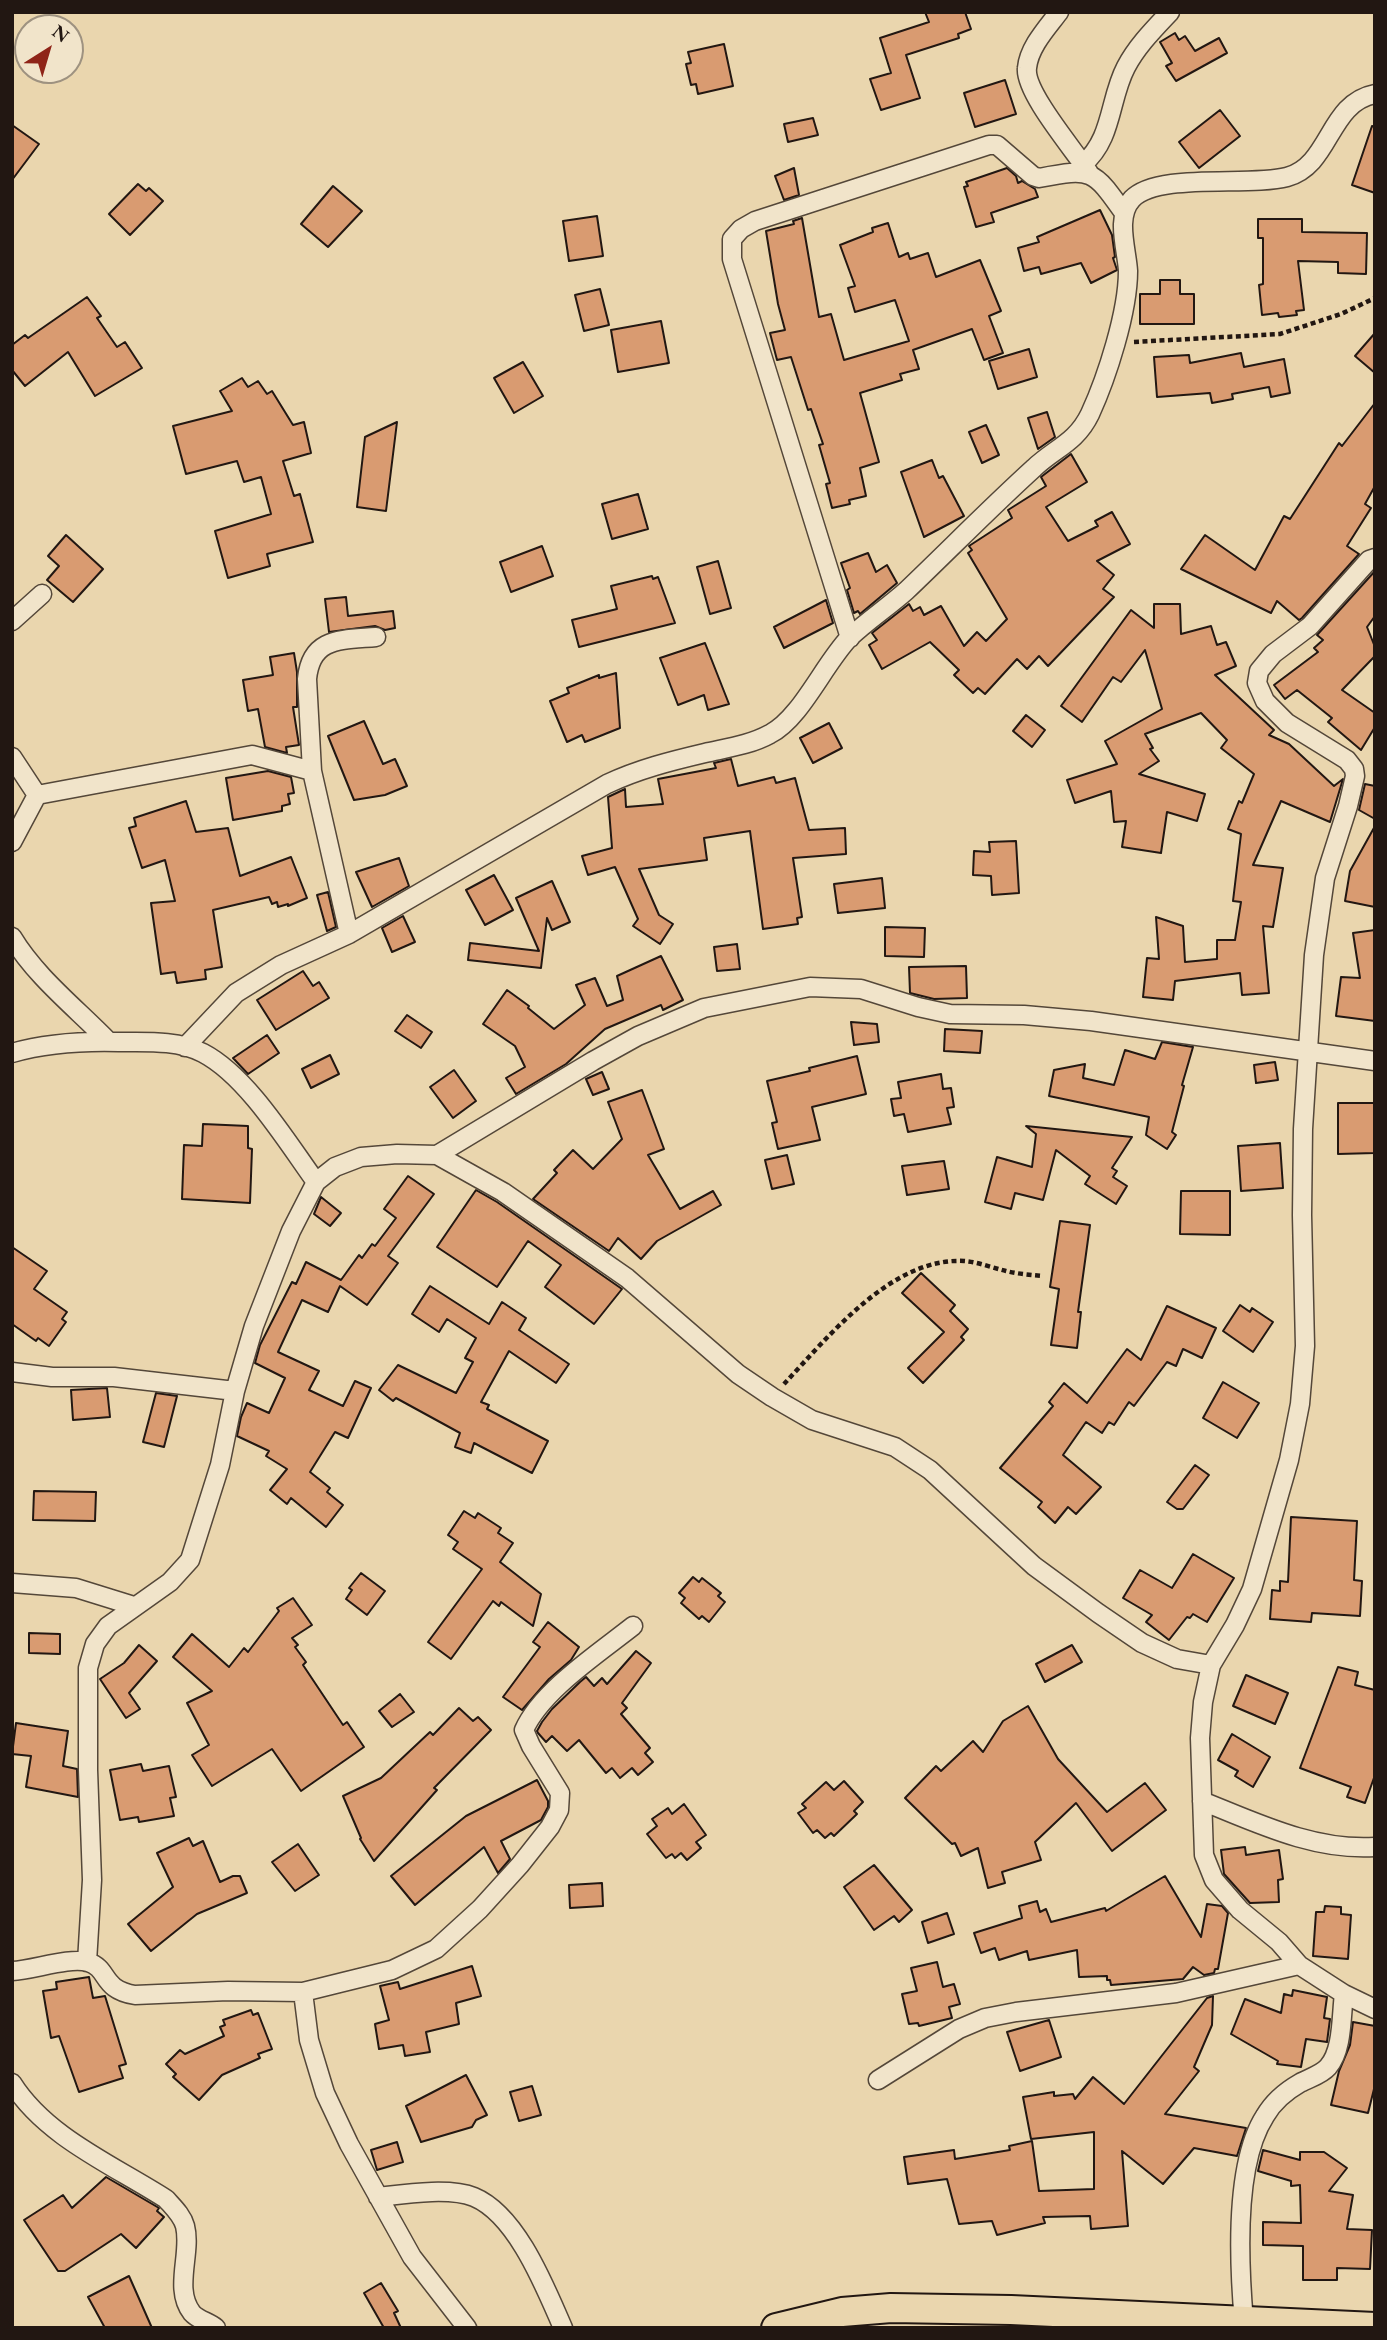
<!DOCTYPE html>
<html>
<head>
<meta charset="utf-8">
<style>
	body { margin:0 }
	#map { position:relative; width:1387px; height:2340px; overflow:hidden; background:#ead6ae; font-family:"EB Garamond",serif }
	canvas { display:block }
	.frame { position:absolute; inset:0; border:14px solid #221712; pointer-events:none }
	.north { position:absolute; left:14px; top:14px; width:70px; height:70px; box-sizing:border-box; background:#f1e4ca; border:2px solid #9e9280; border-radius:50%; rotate:37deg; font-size:19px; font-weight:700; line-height:28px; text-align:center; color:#221712 }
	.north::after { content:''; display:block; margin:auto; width:24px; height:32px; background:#8f2418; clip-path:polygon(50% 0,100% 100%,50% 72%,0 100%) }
</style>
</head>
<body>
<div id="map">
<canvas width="1387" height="2340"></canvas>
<div class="frame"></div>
<div class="north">N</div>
</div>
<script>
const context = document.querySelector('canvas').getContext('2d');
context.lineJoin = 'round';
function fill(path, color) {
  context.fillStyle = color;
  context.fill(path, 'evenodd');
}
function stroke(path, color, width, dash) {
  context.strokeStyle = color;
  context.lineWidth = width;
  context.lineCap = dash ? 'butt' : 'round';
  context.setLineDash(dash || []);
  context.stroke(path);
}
const building = new Path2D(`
	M925,12H965L971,29L958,34L959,38L906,55L920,98L881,110L870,79L891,73L880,38L929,22Z
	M1175,33L1179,40L1185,36L1195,51L1219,38L1227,53L1176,81L1166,66L1172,63L1160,42Z
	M724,44L733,86L698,94L696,84L691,85L686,64L691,63L688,52Z
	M1005,80L1016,114L975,127L964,93Z
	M1220,110L1240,136L1199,168L1179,142Z
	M813,118L818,135L788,142L784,124Z
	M12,125L39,144L12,180Z
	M1372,126L1375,127V193L1352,185Z
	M794,168L799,195L784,200L775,176Z
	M1007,168L1016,176L1018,183L1022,181L1035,189L1038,197L991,213L994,222L976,227L964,187L968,186L966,182Z
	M138,184L146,191L149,188L163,201L130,235L109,214Z
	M333,186L362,211L328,247L301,224Z
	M1100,210L1112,235L1115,257L1113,258L1117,270L1091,283L1081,263L1041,274L1039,267L1024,271L1018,248L1039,242L1037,237Z
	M597,216L603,256L569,261L563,221Z
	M802,218L819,317L831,314L844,360L909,341L895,300L855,312L848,288L855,286L840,245L873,232L872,228L888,223L899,257L908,253L910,259L928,253L936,277L980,260L1001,311L989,316L1003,353L984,360L972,329L913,350L919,369L900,374L902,380L860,393L879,462L860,468L866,496L849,500L850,504L832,508L826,484L830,483L819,445L823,444L811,409L808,410L791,357L777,360L770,333L785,330L778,304L766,231L794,224L793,221Z
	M1258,219H1302V232L1367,233L1366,274L1338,273V262L1298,261L1304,310L1296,311L1297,315L1279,317L1278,313L1262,315L1259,285L1263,284V238H1258Z
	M1160,280H1180V294H1194V324H1140V294H1160Z
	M600,289L609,325L584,331L575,295Z
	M87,297L101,316L97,318L117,347L125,342L142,368L95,396L68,352L25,386L12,370V345L25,335L28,338Z
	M661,321L669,363L618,372L611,330Z
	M1375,333V373L1355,356Z
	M1029,349L1037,377L998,389L989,361Z
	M1241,353L1244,367L1284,359L1290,393L1271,397L1269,387L1232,394L1233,399L1212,403L1210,393L1157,397L1154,357L1189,355L1190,363Z
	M523,362L543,396L514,413L494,378Z
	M242,378L248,387L258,381L267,394L272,391L293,425L304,422L311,453L283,461L294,496L300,494L313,542L267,554L270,566L228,578L215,531L271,514L261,477L244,482L237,461L186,474L173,426L232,411L220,391Z
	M1375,403V486L1365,504L1371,508L1347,546L1359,554L1302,618L1299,620L1277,601L1271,613L1181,569L1205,535L1255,570L1284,516L1290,519L1339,443L1342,446Z
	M1047,412L1055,437L1038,449L1028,418Z
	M397,422L386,511L357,507L365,437Z
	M986,425L999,455L982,463L969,432Z
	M1071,454L1087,482L1046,507L1068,541L1098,526L1095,521L1112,512L1130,544L1097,561L1114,575L1103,589L1114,597L1048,666L1039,656L1027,669L1017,659L985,694L978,688L973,693L954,675L959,670L930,642L882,669L869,645L877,640L872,633L909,604L913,611L920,607L924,615L941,606L964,646L977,632L986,641L1007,619L968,553L972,550L969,546L1012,518L1008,510L1046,486L1041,477Z
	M932,460L939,478L943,476L964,516L924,537L901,472Z
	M638,494L648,529L612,539L602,504Z
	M66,535L103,569L73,602L47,580L59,566L48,556Z
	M542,546L553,576L511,592L500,562Z
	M868,553L876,572L887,565L897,583L860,614L858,611L854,613L847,590L850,588L841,563Z
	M718,561L731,608L710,614L697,567Z
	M1375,571V616L1367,627L1375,647V656L1342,690L1375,713V727L1361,750L1328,722L1332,718L1297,690L1285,699L1274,685L1318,652L1314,648L1323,640L1317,635Z
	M652,576L653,579L658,577L675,623L579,647L572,620L617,609L611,586Z
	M346,597L348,616L393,611L395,628L385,630L375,626L329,632L325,599Z
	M826,600L833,623L784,648L774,627Z
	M1154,604H1180L1181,634L1211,626L1217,645L1226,642L1236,666L1215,675L1274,730L1269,735L1289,744L1334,786L1343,779L1330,822L1281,801L1253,865L1283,868L1273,927L1263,926L1269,993L1242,995L1240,973L1175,981L1173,1000L1143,997L1147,958L1159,959L1156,917L1183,926L1185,962L1217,959V940H1235L1241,902L1233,901L1241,834L1228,829L1239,801L1242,803L1254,774L1221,748L1227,740L1201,713L1145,734L1153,748L1150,749L1159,761L1139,774L1205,794L1197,821L1167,812L1161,853L1122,847L1126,821L1114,822L1111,791L1075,803L1067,780L1117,764L1105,741L1162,709L1145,650L1121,682L1113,677L1082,722L1061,706L1131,610L1154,628Z
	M705,643L729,704L708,710L704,695L678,705L660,658Z
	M294,653L297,672V707H293L299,745L286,747L287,753L265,747L258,709L248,711L243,680L273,675L270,657Z
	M616,673L620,728L585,742L582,735L567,742L550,701L569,693L567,688L599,675V678Z
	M1026,715L1045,730L1032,747L1013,731Z
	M364,721L383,764L395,759L407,786L385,795L354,800L328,736Z
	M829,723L842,748L813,763L800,738Z
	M731,759L738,786L774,777L776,783L795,778L809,830L845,828L846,854L793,858L802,917L797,918L798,924L763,929L750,831L704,838L707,860L639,869L659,915L673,924L660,944L633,926L638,919L615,867L588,875L582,856L612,848L608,797L625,789L626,807L663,804L658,779L716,768L714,763Z
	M268,771L291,777L294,793L288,794L290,804L282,806V811L233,820L226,778Z
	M1365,784L1375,786V819L1359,810Z
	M186,801L196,832L228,828L240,876L291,857L307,898L288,906V904L278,907L277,902L272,904L269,897L213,910L222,967L205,970L206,979L177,983L175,972L161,974L151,903L175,901L165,860L142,868L129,828L136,826L134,818Z
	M1375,826V907L1345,901L1350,871Z
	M1016,841L1019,893L992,895L991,876L973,875L974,851L990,852L989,842Z
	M399,858L409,886L372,907L356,872Z
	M494,875L513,910L485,925L466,890Z
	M882,878L885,908L838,913L834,884Z
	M552,881L570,922L552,930L547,918L541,968L468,960L470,943L539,951L516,898Z
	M328,892L336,927L327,931L317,895Z
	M403,916L415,942L392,952L382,928Z
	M885,927L925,928L924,957L885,956Z
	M1375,930V1021L1336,1016L1341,977L1360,978L1353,933Z
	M737,944L740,969L717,971L714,947Z
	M661,956L683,1000L663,1010L661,1005L605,1029L566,1064L516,1094L506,1078L525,1067L515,1046L483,1024L507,990L529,1006L528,1008L554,1029L585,1005L576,985L595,978L607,1006L623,1000L617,976Z
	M966,966L967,998L934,999L910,993L909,967Z
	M303,971L313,986L319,982L329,998L276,1030L257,1000Z
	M407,1015L432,1032L421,1048L395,1031Z
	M851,1022L877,1024L879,1042L854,1045Z
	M945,1029L982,1031L980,1053L944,1051Z
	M267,1035L279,1053L248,1074L233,1058Z
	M1162,1042L1193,1047L1182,1085L1184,1086L1172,1132L1176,1135L1167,1149L1146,1135L1149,1117L1049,1096L1054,1070L1085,1064L1083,1078L1114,1085L1125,1050L1155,1059Z
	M330,1055L339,1074L311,1088L302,1069Z
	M857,1056L866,1094L812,1107L820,1140L778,1149L772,1123L777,1122L767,1081L810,1071L809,1068Z
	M1275,1062L1278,1080L1256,1083L1254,1065Z
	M454,1070L476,1101L453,1118L430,1087Z
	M602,1072L609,1089L593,1095L586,1079Z
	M941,1074L943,1089L951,1088L954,1107L947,1108L951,1124L908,1132L904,1114L894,1116L891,1099L901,1098L898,1082Z
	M642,1090L664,1149L648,1155L680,1209L713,1191L721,1205L657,1241L641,1259L618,1238L609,1251L533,1199L557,1173L554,1170L573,1150L593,1169L622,1139L608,1102Z
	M1338,1103H1375V1153L1338,1154Z
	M203,1124L248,1126V1148L252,1149L250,1203L182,1199L184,1145L202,1146Z
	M1026,1126L1132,1137L1112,1168L1117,1171L1113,1177L1127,1186L1116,1204L1085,1184L1090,1176L1056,1150L1043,1200L1015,1193L1011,1209L985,1202L997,1157L1032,1167L1036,1134Z
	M1280,1143L1283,1188L1241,1191L1238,1146Z
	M787,1155L794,1184L772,1189L765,1160Z
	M944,1161L949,1189L907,1195L902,1166Z
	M408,1176L434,1194L388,1256L398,1263L367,1305L340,1286L328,1312L302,1300L278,1352L319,1371L309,1390L343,1406L355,1381L371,1388L348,1438L335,1432L310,1472L330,1488L327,1492L343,1505L326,1527L291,1498L287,1504L270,1490L287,1469L266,1456L269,1451L237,1436L241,1417L247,1403L269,1413L285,1378L255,1363L260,1345L292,1282L296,1284L306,1262L341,1280L359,1255L362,1258L372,1244L375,1246L396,1218L384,1209Z
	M476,1190L497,1202L622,1289L594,1324L545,1287L561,1265L528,1241L497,1287L437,1247Z
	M1181,1191H1230V1235L1180,1234Z
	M321,1197L341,1213L330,1226L314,1214Z
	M1060,1221L1090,1225L1078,1312H1081L1077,1348L1051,1345L1059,1289L1050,1287Z
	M12,1247L47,1271L34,1289L67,1312L62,1319L66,1322L49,1346L38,1338L36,1341L12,1324Z
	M921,1273L955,1305L950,1311L968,1329L961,1337L964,1340L923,1383L908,1368L944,1332L902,1293Z
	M430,1286L489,1324L502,1302L526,1318L519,1330L569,1364L556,1383L509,1351L481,1402L489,1405L487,1409L548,1441L532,1473L474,1443L471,1453L455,1447L460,1433L396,1398L393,1401L379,1390L398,1365L456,1393L473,1362L465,1358L476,1338L447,1319L439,1332L412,1314Z
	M1240,1305L1250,1312L1252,1308L1273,1322L1253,1352L1223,1331Z
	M1167,1306L1216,1328L1202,1358L1183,1349L1176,1366L1167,1362L1134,1406L1129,1402L1114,1425L1109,1422L1102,1433L1086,1422L1063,1455L1101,1487L1076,1514L1068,1507L1055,1523L1038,1507L1042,1502L1000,1468L1053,1406L1049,1402L1064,1383L1087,1403L1127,1349L1141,1360Z
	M1223,1382L1259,1403L1237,1438L1203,1418Z
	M107,1388L110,1417L73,1420L71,1390Z
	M156,1393L177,1396L164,1447L143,1442Z
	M1195,1465L1209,1475L1183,1509H1177L1167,1502Z
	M34,1491L96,1492L95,1521L33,1520Z
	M464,1511L475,1518L478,1513L501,1528L498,1533L513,1543L500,1562L541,1594L533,1626L501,1602L499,1606L493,1601L451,1659L428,1642L482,1569L453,1549L458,1542L448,1535Z
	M1291,1517L1357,1521L1354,1580L1362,1581L1360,1616L1312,1613L1311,1622L1270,1619L1272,1590L1280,1591V1581L1288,1582Z
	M1193,1554L1234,1578L1207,1622L1193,1614L1190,1618L1187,1617L1169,1640L1146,1622L1152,1615L1123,1598L1140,1570L1172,1588Z
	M361,1573L385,1591L367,1615L346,1599L352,1590L349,1588Z
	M693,1577L699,1582L702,1578L721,1593L718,1596L725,1602L709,1622L702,1616L699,1619L681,1603L685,1598L679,1593Z
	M293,1598L312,1625L292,1638L298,1645L295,1647L306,1662L303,1665L343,1725L347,1722L364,1747L301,1791L272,1749L212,1786L192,1755L209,1745L187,1703L212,1691L173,1657L192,1634L229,1667L244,1648L248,1652L279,1611L277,1608Z
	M548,1622L579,1647L571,1660L549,1679L522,1710L503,1697L540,1647L533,1642Z
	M29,1633L60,1634V1654L29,1653Z
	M139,1645L157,1661L129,1693L140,1709L126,1718L100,1679L124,1663Z
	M1072,1645L1082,1662L1045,1682L1036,1664Z
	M636,1651L651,1663L622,1703L627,1708L621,1714L650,1748L645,1753L653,1762L638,1775L632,1768L620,1778L612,1768L606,1773L579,1740L567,1751L552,1736L546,1742L538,1733L537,1731L542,1722L552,1709L580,1682L586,1677L594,1686L602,1678L607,1684Z
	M1338,1667L1358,1672L1355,1685L1375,1690V1775L1365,1803L1347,1797L1351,1787L1300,1768Z
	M1246,1675L1288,1693L1275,1724L1233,1706Z
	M400,1694L414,1712L392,1727L379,1711Z
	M1028,1706L1058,1759L1107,1812L1145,1783L1166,1810L1112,1851L1076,1803L1035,1842L1041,1860L1002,1872L1005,1883L988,1888L978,1848L961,1856L955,1843L952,1844L905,1798L936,1766L941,1771L973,1741L983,1752L1003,1721Z
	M459,1708L473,1721L478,1717L491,1730L434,1788L437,1790L374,1861L360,1839L361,1838L343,1796L381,1778L430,1732L433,1735Z
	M16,1723L68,1731L63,1766L77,1769L78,1797L26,1787L31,1756L12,1754Z
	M1232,1734L1270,1757L1253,1787L1235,1776L1238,1771L1218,1760Z
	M141,1764L143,1771L169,1766L176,1797L170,1798L174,1816L139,1822L138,1817L120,1820L110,1770Z
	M537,1780L548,1801V1807L541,1820L501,1841L510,1859L498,1873L484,1847L415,1905L391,1876L466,1816Z
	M844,1781L863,1802L854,1811L857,1814L834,1836L831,1833L825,1838L817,1830L813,1833L798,1813L806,1808L802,1804L826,1782L834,1790Z
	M684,1804L706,1835L696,1842L701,1848L687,1860L681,1853L675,1858L672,1854L666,1858L647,1834L657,1826L652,1819L668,1808L672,1814Z
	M189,1838L193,1846L203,1841L220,1882L233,1876H240L247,1893L197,1914L151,1951L128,1924L173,1887L157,1853Z
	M298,1844L319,1875L295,1891L272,1862Z
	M1245,1847L1246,1855L1279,1850L1283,1879L1278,1880L1279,1902L1250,1903L1224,1874L1221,1850Z
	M874,1865L912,1910L899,1922L894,1916L874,1930L844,1887Z
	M1165,1876L1201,1937L1207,1904L1222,1906L1228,1913L1218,1969H1215L1214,1973L1204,1975L1193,1967L1183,1979L1111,1985L1110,1980H1107V1976L1079,1977L1077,1950L1029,1960L1027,1951L999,1960L995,1948L981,1953L974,1933L1022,1918L1019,1906L1037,1901L1040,1912L1046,1909L1051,1922L1105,1908L1106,1911Z
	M602,1883L603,1906L570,1908L569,1885Z
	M1325,1906L1341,1907V1914L1351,1915L1348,1959L1313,1956L1316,1912H1324Z
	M947,1913L954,1934L928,1943L922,1922Z
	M937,1962L943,1987L954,1984L960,2004L949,2007L952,2018L919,2026L918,2023L909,2024L902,1994L917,1991L911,1968Z
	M472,1966L481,1996L456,2003L459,2024L426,2032L430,2052L405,2056L403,2045L379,2049L375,2024L389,2020L380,1986L398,1982L400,1989Z
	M89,1977L93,1998L105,1996L126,2064L119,2066L123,2078L79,2092L59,2036L51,2038L43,1991L57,1989L56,1982Z
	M1293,1990L1327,1997L1324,2018L1330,2019L1327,2042L1306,2039L1301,2067L1277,2064L1278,2061L1231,2034L1245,1999L1281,2013L1284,1994L1292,1996Z
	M1213,1996L1212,2025L1194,2067L1199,2071L1165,2114L1246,2128L1237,2156L1194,2148L1163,2184L1122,2151L1128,2226L1091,2229L1090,2216L1043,2217L1045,2223L997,2235L992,2221L959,2224L947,2179L908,2184L904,2157L954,2150L955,2159L1010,2150L1009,2146L1032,2141L1039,2191L1094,2189V2132L1031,2139L1023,2097L1054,2092V2096L1073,2094L1075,2099L1093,2077L1124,2104L1207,1998Z
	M251,2010L253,2015L258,2013L272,2049L258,2054L260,2058L222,2075L199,2100L173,2077L176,2074L166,2064L180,2050L185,2054L224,2036L220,2027L225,2025L223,2020Z
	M1049,2020L1061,2057L1020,2071L1007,2032Z
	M1353,2022L1375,2026V2085L1368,2113L1331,2105L1339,2071L1350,2045Z
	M466,2075L487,2115L476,2120L472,2127L421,2142L406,2106Z
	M532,2086L541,2115L519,2121L510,2092Z
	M397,2142L403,2162L377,2170L371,2150Z
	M1263,2150L1300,2160V2152H1324L1347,2168L1329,2191L1353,2195L1347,2229L1372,2230L1370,2269L1337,2268V2280H1303V2246L1263,2245V2222L1301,2223L1300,2185L1291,2186V2181L1258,2171Z
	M106,2177L159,2208L157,2211L164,2217L136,2248L121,2234L65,2271H58L24,2220L63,2195L72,2208Z
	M129,2276L152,2328H105L88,2297Z
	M381,2283L398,2311L394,2313L401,2328H384L364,2293Z`);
const path = new Path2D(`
	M1134,342L1280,334L1341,314L1375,298
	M784,1384C829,1336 892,1257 964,1261C978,1262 993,1268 1006,1271C1018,1274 1031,1275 1043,1276`);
const minor = new Path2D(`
	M1059,12C1047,28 1029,47 1027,68C1024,92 1075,151 1089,173
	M1083,164C1113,139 1109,99 1126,67C1137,46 1154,29 1170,12
	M12,621L42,594
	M850,638L732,259V239L741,229L755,221L989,145H997L1033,176L1039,178C1092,168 1093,169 1124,213
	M12,757L37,795
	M12,842L37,795L252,755L312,771
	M349,934L312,771L307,679C311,637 341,640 376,637
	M12,937C36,977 76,1008 109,1042
	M185,1047L236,993L281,965L349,934L607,784C639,769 671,761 705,753C727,748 750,745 770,734C801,718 824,664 849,638C867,621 888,607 906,591C949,550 990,508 1034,468C1055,448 1076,443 1090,414C1107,377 1128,312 1128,271C1127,250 1115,217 1132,199C1158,172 1249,187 1287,177C1331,165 1328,103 1375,94
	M12,1053C47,1043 83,1041 119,1042C147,1042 178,1040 203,1053C247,1076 287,1142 316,1182
	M437,1155L593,1061L638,1036L704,1008L810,987L861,989L918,1007L950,1014L1024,1015L1091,1021L1375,1061
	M12,1372L52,1377H114L235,1391
	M12,1583L76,1588L134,1606
	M1202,1801C1257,1823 1314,1851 1375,1847
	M87,1962L92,1880L88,1770V1668L95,1644L108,1626L170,1582L190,1560L220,1465L235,1391L254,1326L291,1231L316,1182L335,1167L361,1157L397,1154L437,1155L503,1192L627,1278L738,1374L772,1397L812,1420L895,1447L930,1470L1034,1566L1098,1613L1142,1643L1177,1659L1211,1665
	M12,1971C34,1970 68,1957 88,1962C110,1969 100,1989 135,1995L228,1991L303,1992L392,1970L436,1949L480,1909L520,1865L550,1827L559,1810L560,1793L531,1746L524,1730C541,1691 599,1653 633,1626
	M303,1992L309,2040L325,2093L349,2144L412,2257L467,2328
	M1344,1994L1375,2009
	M878,2080L959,2029L985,2018L1016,2012L1176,1993L1299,1965
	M12,2083C46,2137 113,2165 166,2199C173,2207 182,2215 185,2226C192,2253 173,2289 192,2313C198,2320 209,2322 216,2328
	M378,2197C404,2194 449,2187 474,2197C517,2215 545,2287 563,2328
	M1244,2322C1239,2265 1234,2164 1265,2116C1273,2102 1286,2091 1300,2083C1309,2078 1321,2075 1328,2067C1343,2050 1341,2016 1344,1994L1299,1965L1279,1942L1240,1910L1214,1880L1204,1855L1200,1738L1203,1702L1211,1665L1235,1625L1252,1589L1289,1460L1300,1404L1305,1346L1302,1215L1303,1129L1314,955L1325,878L1348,806L1355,776L1354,769L1347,760L1287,723L1265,701L1257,683L1259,671L1273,654L1310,626L1369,560L1375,558`);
const primary = new Path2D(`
	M776,2328L842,2312L891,2308L1011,2310L1375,2327`);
fill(building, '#d99b71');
stroke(building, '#221712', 2);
stroke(minor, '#544739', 21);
stroke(primary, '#221712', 32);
stroke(path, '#221712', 4.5, [5, 3.5]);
stroke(minor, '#f1e4ca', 18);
stroke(primary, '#ead6ae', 28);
</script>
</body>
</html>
